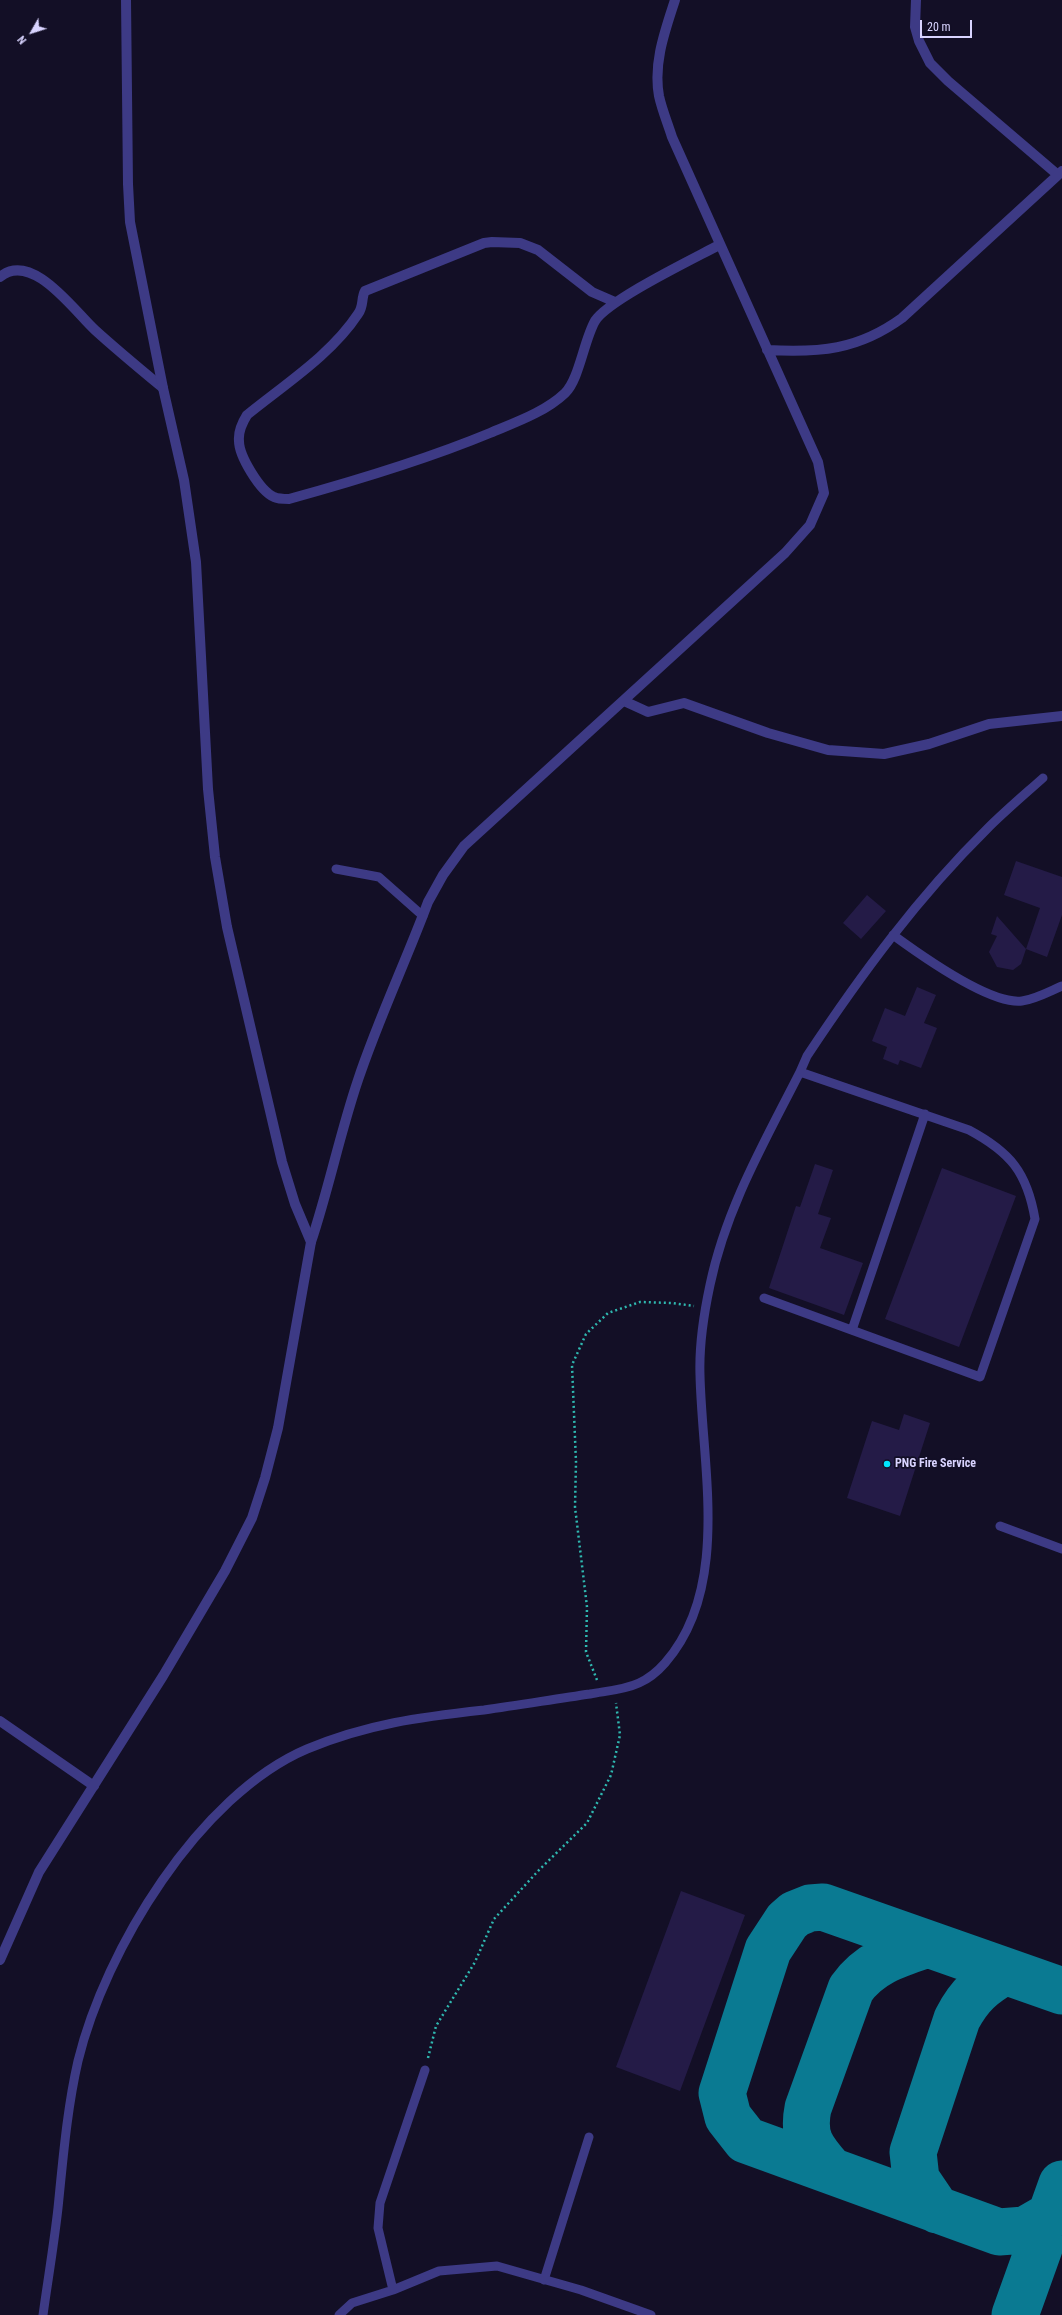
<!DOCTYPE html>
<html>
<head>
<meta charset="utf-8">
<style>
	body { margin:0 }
	#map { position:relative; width:1062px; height:2315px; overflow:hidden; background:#130f26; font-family:"Roboto Condensed",sans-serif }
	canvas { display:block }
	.north { position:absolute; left:12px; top:12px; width:40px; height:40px; -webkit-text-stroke:3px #130f26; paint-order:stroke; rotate:231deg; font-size:11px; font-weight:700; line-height:16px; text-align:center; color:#d9d4ff }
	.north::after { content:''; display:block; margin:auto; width:14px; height:18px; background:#d9d4ff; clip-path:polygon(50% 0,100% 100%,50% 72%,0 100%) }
	.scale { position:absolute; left:920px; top:20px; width:52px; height:18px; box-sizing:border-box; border:2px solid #d9d4ff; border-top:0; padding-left:5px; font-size:12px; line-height:14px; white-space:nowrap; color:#d9d4ff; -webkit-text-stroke:3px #130f26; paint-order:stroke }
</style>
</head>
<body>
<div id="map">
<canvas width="1062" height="2315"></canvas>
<div class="north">N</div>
<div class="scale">20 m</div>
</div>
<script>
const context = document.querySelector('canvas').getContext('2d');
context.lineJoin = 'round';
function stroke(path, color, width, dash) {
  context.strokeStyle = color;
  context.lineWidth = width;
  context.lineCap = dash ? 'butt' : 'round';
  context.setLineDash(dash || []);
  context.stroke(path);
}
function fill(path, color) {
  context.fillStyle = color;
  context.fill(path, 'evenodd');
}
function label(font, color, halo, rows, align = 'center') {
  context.font = font + ' "Roboto Condensed",sans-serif';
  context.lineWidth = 3.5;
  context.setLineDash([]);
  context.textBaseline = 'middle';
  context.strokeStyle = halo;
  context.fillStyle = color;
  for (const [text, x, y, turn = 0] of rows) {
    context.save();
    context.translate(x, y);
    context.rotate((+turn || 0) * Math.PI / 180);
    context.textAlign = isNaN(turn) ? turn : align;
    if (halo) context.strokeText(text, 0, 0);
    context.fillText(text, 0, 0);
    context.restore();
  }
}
const taxiway = new Path2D(`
	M830,2170C812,2149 802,2138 808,2108L851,1989C870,1962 898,1954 928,1944
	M937,2210L916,2179L913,2152L957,2019C970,1994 982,1985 1005,1971
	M1051,2215L1025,2230L999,2232L746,2140L728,2117L722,2093L768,1950L787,1921L795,1914L810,1908L823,1907L1062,1991
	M1015,2315L1062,2184`);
const building = new Path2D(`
	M1016,861L1062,877V915L1047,957L1026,949L1040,908L1004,895Z
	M867,895L886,911L861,939L843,923Z
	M997,916L1026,949L1021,964L1013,970L997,967L989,952L997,936L991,934Z
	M917,987L936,995L924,1023L937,1028L921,1068L900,1060L898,1065L883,1059L887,1047L872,1041L885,1008L905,1016Z
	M815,1164L833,1170L818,1214L831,1218L820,1248L863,1263L844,1315L769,1288L796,1206L800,1207Z
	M942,1168L1016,1196L959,1347L885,1319Z
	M904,1414L930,1423L900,1516L847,1498L872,1421L899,1430Z
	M681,1891L745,1915L680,2091L616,2067Z`);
const path = new Path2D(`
	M597,1680L586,1652L587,1607L575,1507L576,1462L572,1365L586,1334L608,1313L640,1302L672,1303L694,1306
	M428,2058L436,2026L475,1962L494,1919L539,1870L587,1823L611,1775L620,1735L616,1703`);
const service = new Path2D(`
	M336,869L379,877L423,916
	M893,935C919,954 990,1005 1022,1001C1036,999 1050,991 1062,986
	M764,1298L980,1377L1035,1219C1027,1172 1010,1152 969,1130L800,1072
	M852,1330L925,1114
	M1000,1526L1062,1549
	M544,2280L589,2137
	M393,2290L378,2228L380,2203L425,2070
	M43,2315C48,2279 54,2244 58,2208C63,2159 67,2109 78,2061C105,1950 199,1795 307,1749C367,1724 420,1717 484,1710C520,1705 555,1699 590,1694C606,1691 624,1690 639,1683C648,1679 658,1671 665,1663C731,1588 702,1467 700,1375C699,1346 704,1313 710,1285C726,1208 765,1141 800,1072L807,1056C860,976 918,897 987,829C1005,811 1024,795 1043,778
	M339,2315L352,2303L393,2290L439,2271L497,2266L581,2290L651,2315`);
const minor = new Path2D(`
	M916,0L915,27L919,41L930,63L948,81L1058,175L1062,171
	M0,277C32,250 75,312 95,330C117,350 140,369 163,388
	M615,302L592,292L538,250L520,243L492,242L484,243L365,291C361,298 364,306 358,314C331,355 285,384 247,415C242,423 238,431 239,441C239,456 260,491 274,497C278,499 284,499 289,499C358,480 425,460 490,433C516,422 545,412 565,393C579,380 584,340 595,321C608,300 693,259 719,245
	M767,350C819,353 858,350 902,318L1058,175
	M624,701L648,712L684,703L768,733L828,750L884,754L929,744L989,724L1062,716
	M311,1242C329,1188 340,1133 358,1080C378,1020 406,961 428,902L443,875L464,846L785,553L810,525L824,493L818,462L672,137C668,124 662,110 659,96C653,63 665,31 675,0
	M0,1721L94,1786`);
const tertiary = new Path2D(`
	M0,1960L39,1872L163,1676L225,1571L252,1518L265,1478L278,1428L311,1242L295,1204L282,1162L227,927L215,857L208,789L196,562L184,480L163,388L130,222L128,184L126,0`);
const markers = [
	[887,1464,4,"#00e5ff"]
];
const poiNames = [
	["PNG Fire Service",895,1464]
];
stroke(taxiway, '#0a7a92', 47);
fill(building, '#241b47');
stroke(path, '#2fb8b0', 2.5, [2, 3]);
stroke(service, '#3d3a85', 9);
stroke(minor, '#3d3a85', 10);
stroke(tertiary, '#3d3a85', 10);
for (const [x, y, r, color] of markers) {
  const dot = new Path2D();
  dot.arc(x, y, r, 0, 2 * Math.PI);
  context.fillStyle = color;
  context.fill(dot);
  stroke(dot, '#130f26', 1.5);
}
label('bold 12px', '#d9d4ff', '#130f26', poiNames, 'left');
</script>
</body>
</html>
